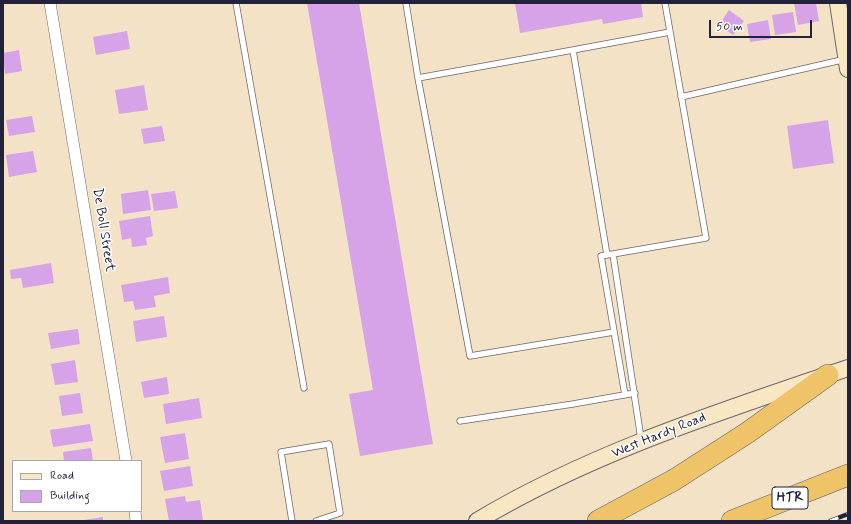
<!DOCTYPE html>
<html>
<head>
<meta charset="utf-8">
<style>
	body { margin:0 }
	#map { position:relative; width:851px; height:524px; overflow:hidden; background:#f3e2c6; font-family:Mynerve,sans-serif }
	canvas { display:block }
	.frame { position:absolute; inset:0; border:4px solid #22223b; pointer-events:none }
	.legend { position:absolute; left:12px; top:460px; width:130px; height:52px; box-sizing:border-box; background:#fff; border:1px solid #a7a7b1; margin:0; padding:5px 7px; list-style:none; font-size:12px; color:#22223b }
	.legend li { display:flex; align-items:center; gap:8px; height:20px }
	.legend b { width:20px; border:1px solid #a7a7b1 }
	.scale { position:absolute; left:709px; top:20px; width:103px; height:18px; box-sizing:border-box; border:2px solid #22223b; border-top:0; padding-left:5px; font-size:12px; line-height:14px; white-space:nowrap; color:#22223b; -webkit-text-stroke:3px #fff; paint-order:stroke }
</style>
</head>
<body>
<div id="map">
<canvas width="851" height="524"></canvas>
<div class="frame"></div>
<ul class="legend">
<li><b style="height:5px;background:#f9e7c3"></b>Road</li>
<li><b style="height:11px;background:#d6a3e8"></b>Building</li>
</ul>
<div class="scale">50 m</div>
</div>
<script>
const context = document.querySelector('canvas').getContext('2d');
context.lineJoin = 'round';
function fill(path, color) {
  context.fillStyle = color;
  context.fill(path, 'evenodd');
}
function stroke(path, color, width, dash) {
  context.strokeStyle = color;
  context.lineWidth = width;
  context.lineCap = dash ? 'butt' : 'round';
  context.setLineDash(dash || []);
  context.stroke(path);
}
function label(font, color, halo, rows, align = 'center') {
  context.font = font + ' Mynerve,sans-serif';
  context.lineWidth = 3;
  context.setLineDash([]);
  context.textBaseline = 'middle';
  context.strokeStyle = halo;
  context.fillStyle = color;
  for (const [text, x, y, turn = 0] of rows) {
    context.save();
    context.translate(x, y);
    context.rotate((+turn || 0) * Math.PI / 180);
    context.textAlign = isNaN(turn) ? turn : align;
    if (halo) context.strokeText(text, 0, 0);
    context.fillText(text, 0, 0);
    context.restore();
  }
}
const building = new Path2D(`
	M307,3H359L433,444L360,456L349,394L373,390Z
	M515,3H641L643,17L603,24L602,19L520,33Z
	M794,3H816L819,21L798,25Z
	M729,10L744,21L733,35L719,25Z
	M793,12L796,32L775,35L772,15Z
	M768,20L771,39L750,42L747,24Z
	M127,31L130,49L96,55L93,37Z
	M19,50L22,71L5,74L3,53Z
	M144,85L148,110L119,114L115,90Z
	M32,116L35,132L9,136L6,120Z
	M828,120L834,163L793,169L787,126Z
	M162,126L165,141L144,144L141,129Z
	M33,151L37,172L9,177L6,155Z
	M148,190L151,210L123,214L121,194Z
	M175,191L178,208L154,211L151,194Z
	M150,216L153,236L146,238L147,245L132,247L131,238L122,240L119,221Z
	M51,263L54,283L23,288L21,278L11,279L10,270Z
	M168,277L170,293L154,296L156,307L135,310L133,301L124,302L121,285Z
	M164,316L167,337L136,342L133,321Z
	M78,329L80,344L51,349L48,333Z
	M75,360L78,382L55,385L51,364Z
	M167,377L169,394L144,398L141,382Z
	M80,393L83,413L62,416L59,396Z
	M199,398L202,418L166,424L163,404Z
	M90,424L93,441L53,447L50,430Z
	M185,433L189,459L165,463L160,437Z
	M91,448L93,461H64L63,452Z
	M190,466L193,486L164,491L160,471Z
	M185,496L186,502L200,500L203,521H169L165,499Z
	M103,517V521H84V520Z`);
const service = new Path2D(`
	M236,3L304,388
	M406,3L418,78L573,50L607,255
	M573,50L670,32
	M418,78L470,356L614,332
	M681,97L846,59
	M613,254L706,238L665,3
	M625,395L601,256L613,254L641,439
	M460,421L573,404L635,393
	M292,521L281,452L329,444L340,513L316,521`);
const minor = new Path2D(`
	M50,3L126,461
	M135,511L136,521`);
const secondary = new Path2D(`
	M838,3L848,69
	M477,521C592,452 722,411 848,368`);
const motorway = new Path2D(`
	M598,521L674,480L747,433L828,375
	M732,521L848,475`);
const rail = new Path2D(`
	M830,521L848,514`);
const shields = [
	[790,498,36]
];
const shieldNames = [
	["HTR",790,498]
];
const streetNames = [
	["De Boll Street",103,230,81],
	["West Hardy Road",659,436,-22]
];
fill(building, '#d6a3e8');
stroke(service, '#6b656c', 7);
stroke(minor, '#6b656c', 12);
stroke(secondary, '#6b656c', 18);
stroke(motorway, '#6b656c', 22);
stroke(service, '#fff', 5.5);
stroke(minor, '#fff', 11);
stroke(secondary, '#f9e7c3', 16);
stroke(motorway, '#efc469', 21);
stroke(rail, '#22223b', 4.5);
stroke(rail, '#fff', 3, [9]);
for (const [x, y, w] of shields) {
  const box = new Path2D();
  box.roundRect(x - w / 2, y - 11, w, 22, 3);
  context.fillStyle = '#fff';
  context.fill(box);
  stroke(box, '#22223b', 1);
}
label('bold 13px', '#22223b', null, shieldNames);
label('14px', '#22223b', '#fff', streetNames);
</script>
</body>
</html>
